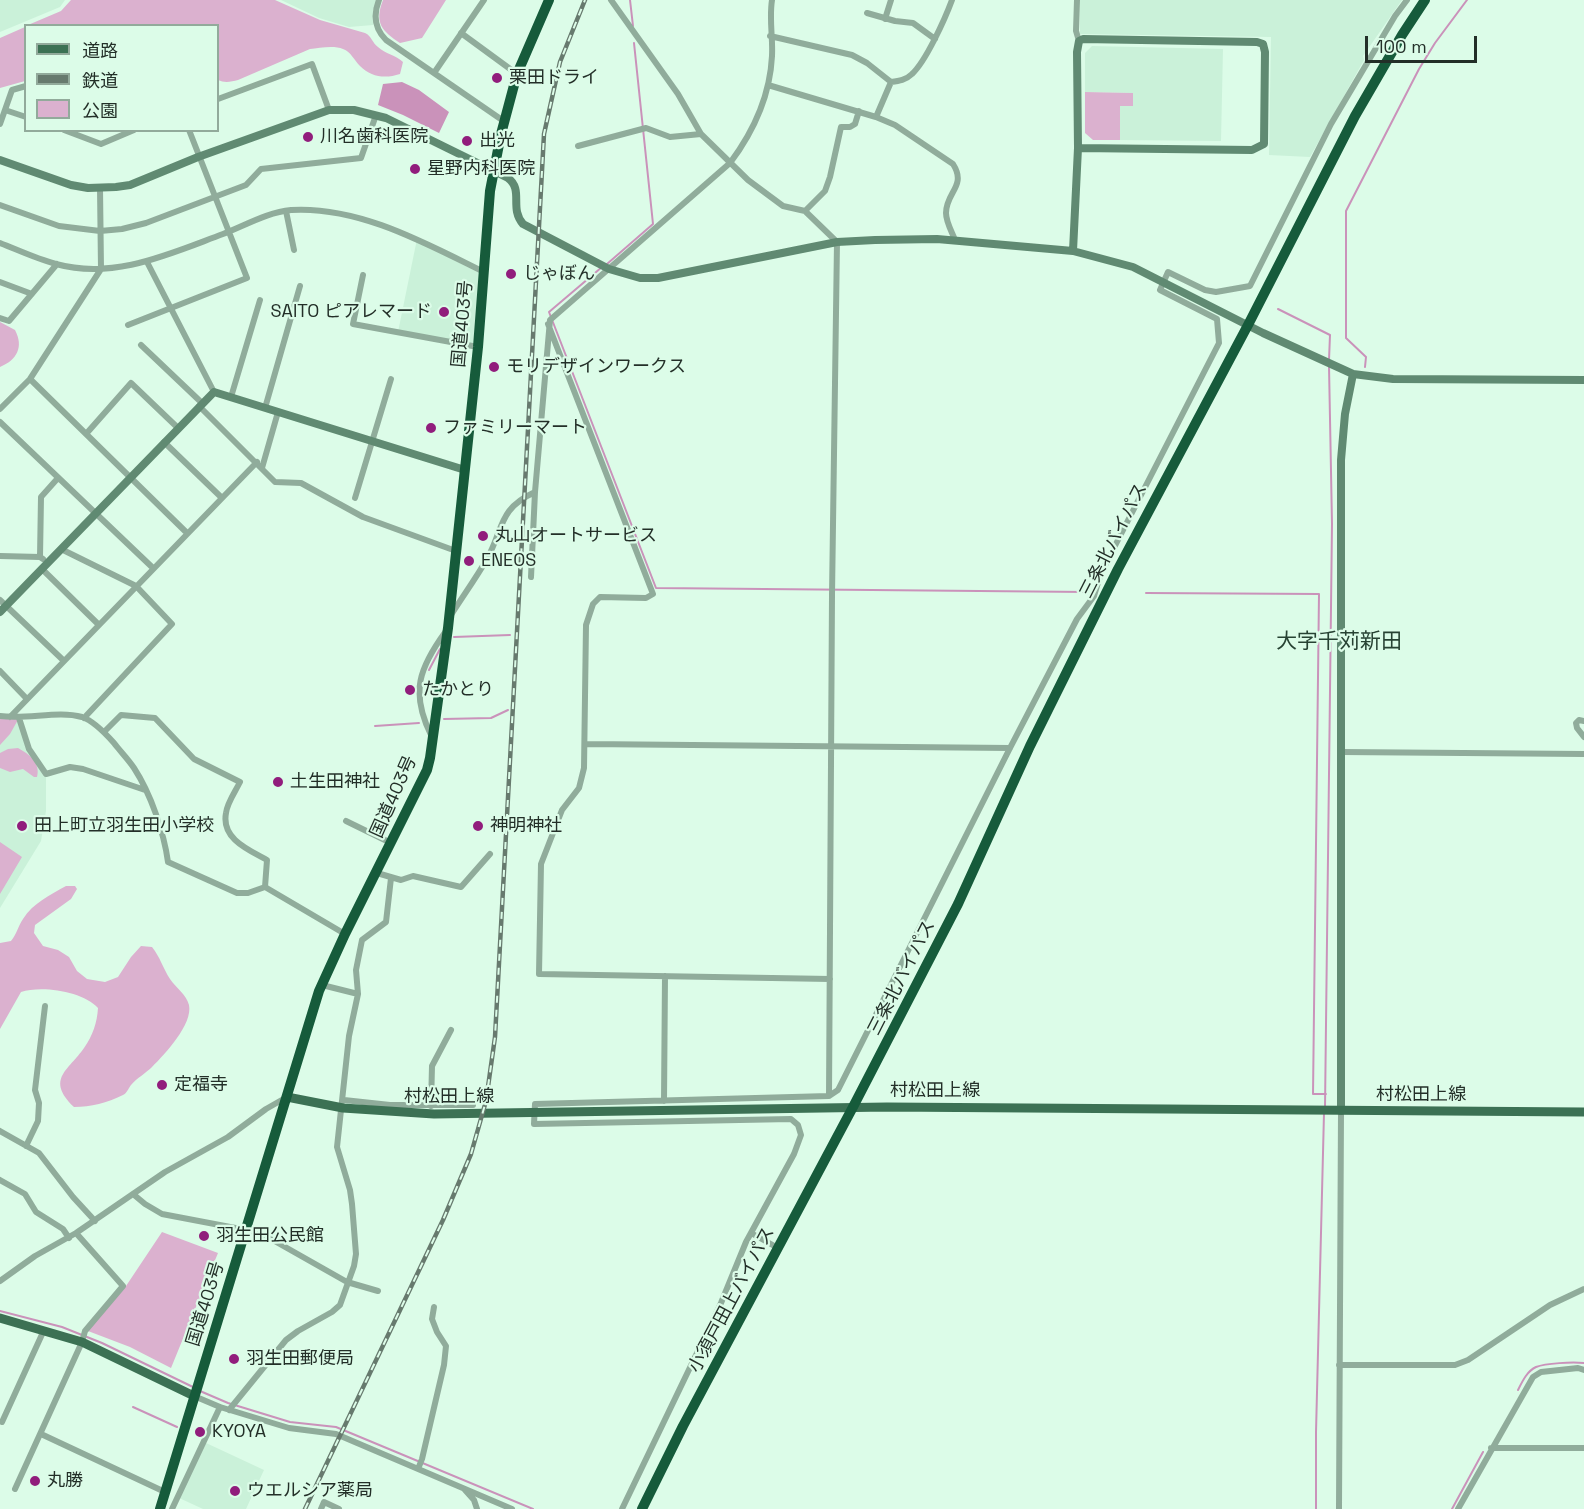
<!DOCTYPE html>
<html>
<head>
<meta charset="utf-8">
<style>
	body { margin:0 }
	#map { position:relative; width:1584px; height:1509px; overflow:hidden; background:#dcfce8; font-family:"Space Grotesk","Noto Sans JP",sans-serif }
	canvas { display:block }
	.legend { position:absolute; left:24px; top:24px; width:195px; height:108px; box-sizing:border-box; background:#dcfce8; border:2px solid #92aa9b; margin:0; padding:8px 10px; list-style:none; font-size:18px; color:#232f28 }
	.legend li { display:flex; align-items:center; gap:12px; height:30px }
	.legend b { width:30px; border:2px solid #92aa9b }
	.scale { position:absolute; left:1365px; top:36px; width:112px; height:27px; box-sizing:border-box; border:3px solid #232f28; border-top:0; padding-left:8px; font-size:18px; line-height:21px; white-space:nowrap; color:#232f28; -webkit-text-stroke:4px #dcfce8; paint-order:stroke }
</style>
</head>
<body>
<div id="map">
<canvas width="1584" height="1509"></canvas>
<ul class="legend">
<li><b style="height:8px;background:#3c7154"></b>道路</li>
<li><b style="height:8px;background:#677a6e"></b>鉄道</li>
<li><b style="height:16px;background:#dbb1cf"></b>公園</li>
</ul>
<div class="scale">100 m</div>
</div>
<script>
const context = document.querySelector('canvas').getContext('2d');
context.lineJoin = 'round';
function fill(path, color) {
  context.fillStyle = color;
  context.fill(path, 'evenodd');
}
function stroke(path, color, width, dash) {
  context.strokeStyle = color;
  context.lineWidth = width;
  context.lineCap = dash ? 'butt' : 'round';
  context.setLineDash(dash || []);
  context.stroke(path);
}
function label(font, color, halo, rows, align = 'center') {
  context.font = font + ' "Space Grotesk","Noto Sans JP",sans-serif';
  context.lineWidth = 4.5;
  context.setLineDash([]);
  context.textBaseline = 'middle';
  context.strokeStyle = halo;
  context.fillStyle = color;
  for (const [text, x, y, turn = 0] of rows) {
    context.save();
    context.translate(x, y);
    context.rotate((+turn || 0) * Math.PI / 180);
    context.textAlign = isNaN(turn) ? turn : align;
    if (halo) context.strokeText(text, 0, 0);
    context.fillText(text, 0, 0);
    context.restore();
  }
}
const built = new Path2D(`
	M0,0H65L60,7L0,32Z
	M281,0H377L373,10V25L349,27L319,18Z
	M1080,0H1402L1363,56L1364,60L1310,157L1269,155L1271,37L1080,34Z
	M1092,46L1223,49L1221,141L1120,140V105L1133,93L1085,92V53Z
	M417,239L485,272L478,347L398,332Z
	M0,716L19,718L29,749L46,774V811L41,841L0,908Z
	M204,1442L264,1470L246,1509H203L177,1497Z`);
const green = new Path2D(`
	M71,0H275L320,20L365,33C372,36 372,43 378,47C385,54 396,55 403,62L400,74C385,79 371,77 360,66C354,60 351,52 343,49C334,45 319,48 310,49L238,80C231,82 224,83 218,80V26L28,25L61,11Z
	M383,0H446L422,38L400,43C382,31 374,23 383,0Z
	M25,27V81L0,88V38Z
	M1085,92L1133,93V106H1120V140H1093L1085,133Z
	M0,322L15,330C24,347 17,360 0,367Z
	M0,716L19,718L10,734L0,745Z
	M18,748C29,754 41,763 37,777H34L23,769L10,772L0,768V753L8,749Z
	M0,842L22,857L0,894Z
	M66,886H75L77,889L71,899L35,925L34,933L43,946L58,950L69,957L77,971L87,979L105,982L118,977L131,957L141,946L152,947C160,957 163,968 170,979C176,988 186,994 189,1005C193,1024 165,1054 152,1067C146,1073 137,1078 131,1085C128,1089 127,1093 123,1095C107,1103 91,1107 74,1107C45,1079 69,1070 84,1048C93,1035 97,1023 98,1008C83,991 41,985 21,992L0,1029V943L11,941C17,934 18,926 23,919C33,903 50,895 66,886Z
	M162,1232L218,1253L171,1368L130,1347L88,1331L126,1286Z`);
const water = new Path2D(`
	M402,82L419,90L449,112L439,133L403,115L378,105L383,84Z`);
const stream = new Path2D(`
	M630,0L633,26
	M607,264L653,224L634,43
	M602,267L549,312L656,588L1087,592
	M1278,309L1330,335L1329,360
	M1365,367L1366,357L1346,338V211L1419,69L1435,43L1467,0
	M1146,593L1319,594L1313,1094H1326
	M454,637L510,635
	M429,670L440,649
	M444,719L491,718L508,710
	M375,726L419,723
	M1325,1107L1332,524L1329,366
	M0,1311L62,1327L102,1343L195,1388
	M1518,1390C1522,1382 1527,1371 1536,1367C1546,1363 1572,1362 1584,1363
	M200,1391L228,1403L290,1422L336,1427L533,1509
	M133,1407L177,1427
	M1316,1509V1432L1324,1113
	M1452,1509L1483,1452`);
const street = new Path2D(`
	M379,0C373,15 374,28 386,40L505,122
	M611,0L678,94L701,134L748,180L783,206L805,211L837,242L832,595L829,1096
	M1077,0L1076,31L1079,41
	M867,13L895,21L913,23L935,39
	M885,19L891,0
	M461,33L517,74
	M770,36L852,55L867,63L891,82C899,81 906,80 912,74C926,61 945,19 952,0
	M434,73L484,0
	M768,85L876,117L895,125L953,164C967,186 946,192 946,213C946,222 952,232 955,240
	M218,99L312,64L329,110
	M5,110L26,117
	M876,117L891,82
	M0,124L12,90L26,86
	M64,130L101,144L134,130
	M578,146L646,128L670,137L701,134
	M0,205L59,226L100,231L122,229L146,223L246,185L261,169L361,158L376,115
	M286,211L294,250
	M805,211L825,191L830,177L841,127H850L855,124L859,111
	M0,243C18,250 37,259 56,264C114,280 169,254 223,234C244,226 268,212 291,210C359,206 425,243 484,272
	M147,262L214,392
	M363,275L353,324L478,347
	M0,282L32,294
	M0,318L9,321L57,264
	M548,324L653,594L646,598L600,597L593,604L586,625L584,768L579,788L562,810L541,864L539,974L830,979
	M128,325L247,278L189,130
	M141,345L202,403
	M30,379L187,533
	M231,397L260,300
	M199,406L275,482L301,483L363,517L456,551
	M265,408L300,286
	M0,409L30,379L101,269L100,188
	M0,422L153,568
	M86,434L131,383L178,428
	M164,442L222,498
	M262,468L278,412
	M355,498L391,379
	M61,549L136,586L172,624L84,718
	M0,556L40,557L43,559
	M40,557L41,497L58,478
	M42,569L98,624
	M531,577L535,492
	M0,600L63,660
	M451,615C463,596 476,578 487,559C504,528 498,509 535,492L550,320L730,163C754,131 770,96 772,56C773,37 769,19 772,0
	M0,671L27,699
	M0,716C27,720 58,710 82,717C94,721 106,734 114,743C120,751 128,759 134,768C151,794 164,833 168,862L237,893H248L265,887L345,934
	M10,717L257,462
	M19,718L29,749L46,774L70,767L83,769L145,790
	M1584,721L1579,720L1576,723L1577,728L1584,737
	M104,732L121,715L155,718L194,759L240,782C235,792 227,803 226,813C221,839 249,850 267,860L265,887
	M431,735C410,692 419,668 446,631
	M586,744L1010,748
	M1342,752L1584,754
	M346,821L391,843
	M377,873L401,880L413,876L461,887L490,854
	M322,985L358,994
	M344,1100L390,1105H473
	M664,1101L665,976
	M431,1106L432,1066L451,1030
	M0,1131L39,1153L73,1197L95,1221
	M26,1146L38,1121L39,1103L35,1090L45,1006
	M0,1180L25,1194L36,1212L63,1229L69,1238
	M133,1194L145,1204L162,1214L246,1230L264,1235L347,1282L378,1291
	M751,1233L778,1248
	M0,1281L35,1256L76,1233L165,1172L228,1137L266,1109L287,1097
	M1339,1365H1455L1468,1360L1550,1305L1584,1289
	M194,1396L220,1407L289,1428L336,1434L512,1509
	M229,1410L286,1340L298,1331L332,1312L340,1305L354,1266L356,1254L352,1204L350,1190L337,1147L349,1036L358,994L356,970L362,940L386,922L391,878
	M2,1422L44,1330
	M41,1434L165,1492
	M1491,1448H1584
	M418,1469L422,1459L444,1365L446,1346L437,1332L432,1319L434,1307
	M15,1489L82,1342L85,1331L123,1286L76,1233
	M465,1490L474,1500L477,1509
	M172,1509L220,1407
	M321,1509L324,1502L339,1509
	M622,1509L721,1303L746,1242L794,1154L801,1135L798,1125L791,1119L534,1124L535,1104L829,1096L838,1090L1010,748L1077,619L1094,596L1101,573L1219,343L1217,319L1160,290L1168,272L1205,290L1216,292L1250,286L1331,124L1395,16L1407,0
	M1339,1509L1341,1111
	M1458,1509L1533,1377L1541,1372L1578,1368L1584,1370`);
const secondary = new Path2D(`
	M0,160L71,185L88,188L116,187L130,185L198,157L329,110H354L386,118L508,178C524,190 509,208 523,224L609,269L640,278H658L837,242L875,240L937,239L1073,251L1133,267L1263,333L1353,374L1393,379L1584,380
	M1073,251L1078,148L1077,52L1079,41L1083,39L1257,42L1263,44L1265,52L1264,144L1252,150L1078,148
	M0,612L214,392L465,470
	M1341,1111V460L1345,414L1353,374`);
const primary = new Path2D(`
	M287,1097L343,1108L434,1114L887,1107L1584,1112
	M0,1318L82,1342L194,1396`);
const highway = new Path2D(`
	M160,1509L319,991L345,934L427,770L430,758L448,628L478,347L490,191L501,134L517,74L549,0
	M642,1509L683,1426L853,1107L958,904L1030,746L1118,569L1248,325L1355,116L1402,35L1425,0`);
const rail = new Path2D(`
	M305,1509L443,1220L471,1154L486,1101L495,1037L544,134L560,62L585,0`);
const markers = [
	[497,78,6,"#911d7c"],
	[308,137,6,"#911d7c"],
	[467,141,6,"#911d7c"],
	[415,169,6,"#911d7c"],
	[511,274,6,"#911d7c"],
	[444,312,6,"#911d7c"],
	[494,367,6,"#911d7c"],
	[431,428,6,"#911d7c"],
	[483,536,6,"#911d7c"],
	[469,561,6,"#911d7c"],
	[410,690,6,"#911d7c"],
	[278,782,6,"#911d7c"],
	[22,826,6,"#911d7c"],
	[478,826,6,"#911d7c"],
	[162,1085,6,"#911d7c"],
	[204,1236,6,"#911d7c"],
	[234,1359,6,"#911d7c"],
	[200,1432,6,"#911d7c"],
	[35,1481,6,"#911d7c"],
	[235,1491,6,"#911d7c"]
];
const poiNames = [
	["栗田ドライ",509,78],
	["川名歯科医院",320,137],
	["出光",479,141],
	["星野内科医院",427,169],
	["じゃぼん",523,274],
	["SAITO ピアレマード",432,312,"right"],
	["モリデザインワークス",506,367],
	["ファミリーマート",443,428],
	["丸山オートサービス",495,536],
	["ENEOS",481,561],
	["たかとり",422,690],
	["土生田神社",290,782],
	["田上町立羽生田小学校",34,826],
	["神明神社",490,826],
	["定福寺",174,1085],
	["羽生田公民館",216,1236],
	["羽生田郵便局",246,1359],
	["KYOYA",212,1432],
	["丸勝",47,1481],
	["ウエルシア薬局",247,1491]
];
const streetNames = [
	["国道403号",463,324,-85],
	["三条北バイパス",1114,541,-63],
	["国道403号",394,797,-66],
	["三条北バイパス",902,978,-63],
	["村松田上線",935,1091],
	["村松田上線",1421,1095],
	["村松田上線",449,1097],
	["小須戸田上バイパス",732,1300,-62],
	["国道403号",206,1304,-73]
];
const quarterNames = [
	["大字千苅新田",1339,642]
];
fill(built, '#caf1d9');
fill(green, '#dbb1cf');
fill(water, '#ca92ba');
stroke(stream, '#ca92ba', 2);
stroke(street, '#90ac9b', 6);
stroke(secondary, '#608a72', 8);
stroke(primary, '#3c7154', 9);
stroke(highway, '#165b3b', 10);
stroke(rail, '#677a6e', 4.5);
stroke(rail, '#dcfce8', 2, [7]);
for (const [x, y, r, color] of markers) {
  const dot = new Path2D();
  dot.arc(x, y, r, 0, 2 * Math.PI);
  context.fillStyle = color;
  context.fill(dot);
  stroke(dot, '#dcfce8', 2);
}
label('18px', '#232f28', '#dcfce8', poiNames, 'left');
label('18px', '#232f28', '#dcfce8', streetNames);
label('21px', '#274233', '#dcfce8', quarterNames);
</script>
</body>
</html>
